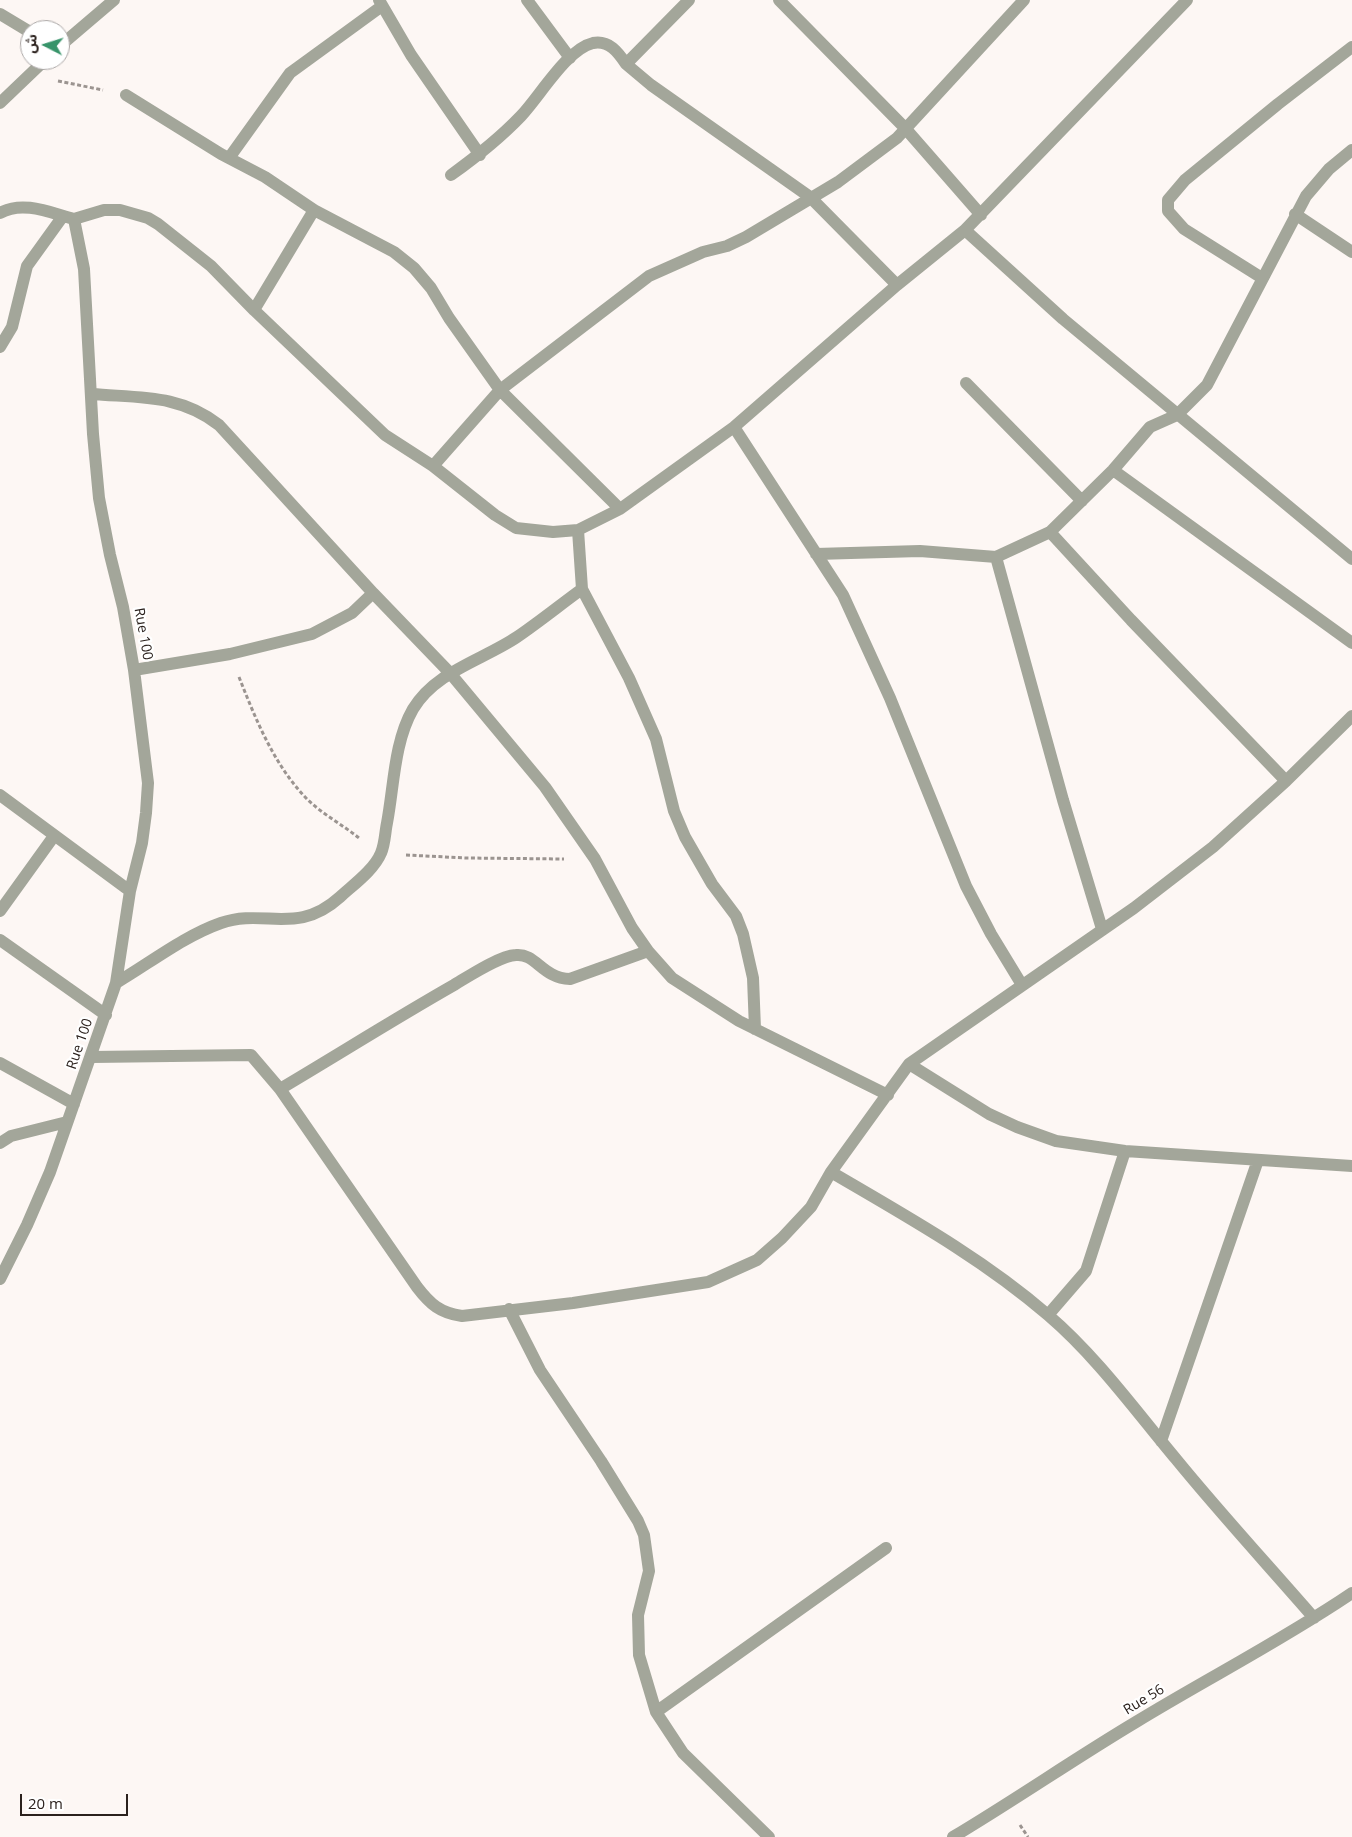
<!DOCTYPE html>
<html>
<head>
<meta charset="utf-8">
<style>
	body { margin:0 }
	#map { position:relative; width:1352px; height:1837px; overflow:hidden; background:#fdf7f4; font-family:"Open Sans","Noto Sans Arabic",sans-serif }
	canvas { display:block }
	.north { position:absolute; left:20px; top:20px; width:50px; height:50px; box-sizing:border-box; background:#fff; border:1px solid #aaa6a5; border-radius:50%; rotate:275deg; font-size:14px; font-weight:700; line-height:20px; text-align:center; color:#2b211d }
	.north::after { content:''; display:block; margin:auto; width:18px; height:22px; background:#38946a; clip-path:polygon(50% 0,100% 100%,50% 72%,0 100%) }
	.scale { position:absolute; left:20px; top:1794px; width:108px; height:22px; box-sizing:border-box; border:2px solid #2b211d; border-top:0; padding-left:6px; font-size:15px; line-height:18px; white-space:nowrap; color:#2b211d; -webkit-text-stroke:4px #fff; paint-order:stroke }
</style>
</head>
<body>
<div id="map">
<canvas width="1352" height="1837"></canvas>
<div class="north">ش</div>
<div class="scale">20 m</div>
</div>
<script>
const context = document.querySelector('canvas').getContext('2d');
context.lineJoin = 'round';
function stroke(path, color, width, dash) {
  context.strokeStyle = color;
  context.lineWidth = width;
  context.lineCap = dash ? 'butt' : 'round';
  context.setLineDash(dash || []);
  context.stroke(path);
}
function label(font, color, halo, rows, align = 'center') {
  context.font = font + ' "Open Sans",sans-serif';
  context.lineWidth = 4.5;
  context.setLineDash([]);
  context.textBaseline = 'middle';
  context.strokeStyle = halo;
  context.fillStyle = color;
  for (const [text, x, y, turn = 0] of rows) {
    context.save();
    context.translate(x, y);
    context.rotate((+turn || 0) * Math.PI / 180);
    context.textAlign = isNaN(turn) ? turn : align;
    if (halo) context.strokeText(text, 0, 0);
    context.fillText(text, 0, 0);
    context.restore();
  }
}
const path = new Path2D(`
	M58,81L103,90
	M239,677C256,720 274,765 307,799C322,814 343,825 359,838
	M406,855L466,858L564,859
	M1020,1825L1028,1837`);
const minor = new Path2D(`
	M379,0L411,55L480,155
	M527,0L570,58
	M779,0L905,128L981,215
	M0,14L30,32
	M60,46L114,0
	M626,64L651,85L810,197L897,285
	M126,95L221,154L265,177L314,210L394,252L414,268L431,288L449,318L500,390L620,509
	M0,103L45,60
	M229,158L290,73L382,6
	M451,175C476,157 500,138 521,116C540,96 567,49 593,43C609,40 618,52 626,64L689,0
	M0,213C23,200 51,213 74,219L84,269L93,434L99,498L110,555L123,607L134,670L148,783L146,813L142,843L130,891L116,983L50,1172L27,1225L0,1279
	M1295,214L1352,252
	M74,219L104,210H120L148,218L158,224L211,266L254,310L385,435L433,466L495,515L516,528L553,532L578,530L620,509L734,427L897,285L965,230L1187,0
	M965,230L1063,319L1352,559
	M1262,278L1184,229L1168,211V200L1185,180L1278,104L1352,47
	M254,310L314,210
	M0,347L12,327L27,266L63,216
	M966,383L1082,501
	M92,394C139,398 180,394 219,425L373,593L450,673L545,787L595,859L632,928L648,951L672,978L739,1021L888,1095
	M734,427L843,595L890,698L966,886L991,934L1022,985
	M433,466L500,390L649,276L703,252L727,246L746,237L838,182L897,138L1024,0
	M1113,470L1352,643
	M1050,532L1131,620L1286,781
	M816,554L920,551L996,557L1050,532L1113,470L1150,427L1177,415L1207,385L1306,196L1329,169L1352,150
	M996,557L1063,800L1102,929
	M582,589L629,678L656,739L674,811L685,837L712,884L736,916L743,934L753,978L755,1029
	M134,670L230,654L312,634L352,613L373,593
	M0,795L130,891
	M0,911L54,836
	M0,940L106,1015
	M116,983C150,963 184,936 221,923C265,908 297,936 340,897C353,885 374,870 381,853C385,844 385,832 387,823C394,786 394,742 413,709C436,671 483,660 517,637C539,622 560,605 582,589L578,530
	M92,1057L251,1055L280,1089L417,1287C430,1304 440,1313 462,1316L573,1303L708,1282L757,1260L782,1238L811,1207L831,1172L909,1064L1134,908L1213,847L1286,781L1352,716
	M0,1063L74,1104
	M909,1064L989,1114L1017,1127L1056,1141L1125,1151L1352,1166
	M280,1089C339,1054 396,1018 454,985C469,976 499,956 516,955C536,953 542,978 570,979L648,951
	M0,1143L11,1136L67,1122
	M831,1172C906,1216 982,1258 1048,1315C1097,1357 1135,1410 1176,1459C1220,1513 1268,1565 1314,1618
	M509,1309L540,1370L601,1461L638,1521L644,1535L649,1571L638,1615L639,1655L656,1712L683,1753L769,1837
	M1048,1315L1086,1271L1125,1151
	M1161,1441L1258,1160
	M656,1712L886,1548
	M953,1837C1015,1800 1074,1759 1136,1722C1208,1678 1283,1640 1352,1593`);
const streetNames = [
	["Rue 100",143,634,80],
	["Rue 100",80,1044,-71],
	["Rue 56",1144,1700,-31]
];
stroke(path, '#9b9490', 3, [4, 2.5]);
stroke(minor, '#a3a69a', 12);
label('14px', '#2b211d', '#fff', streetNames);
</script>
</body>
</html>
